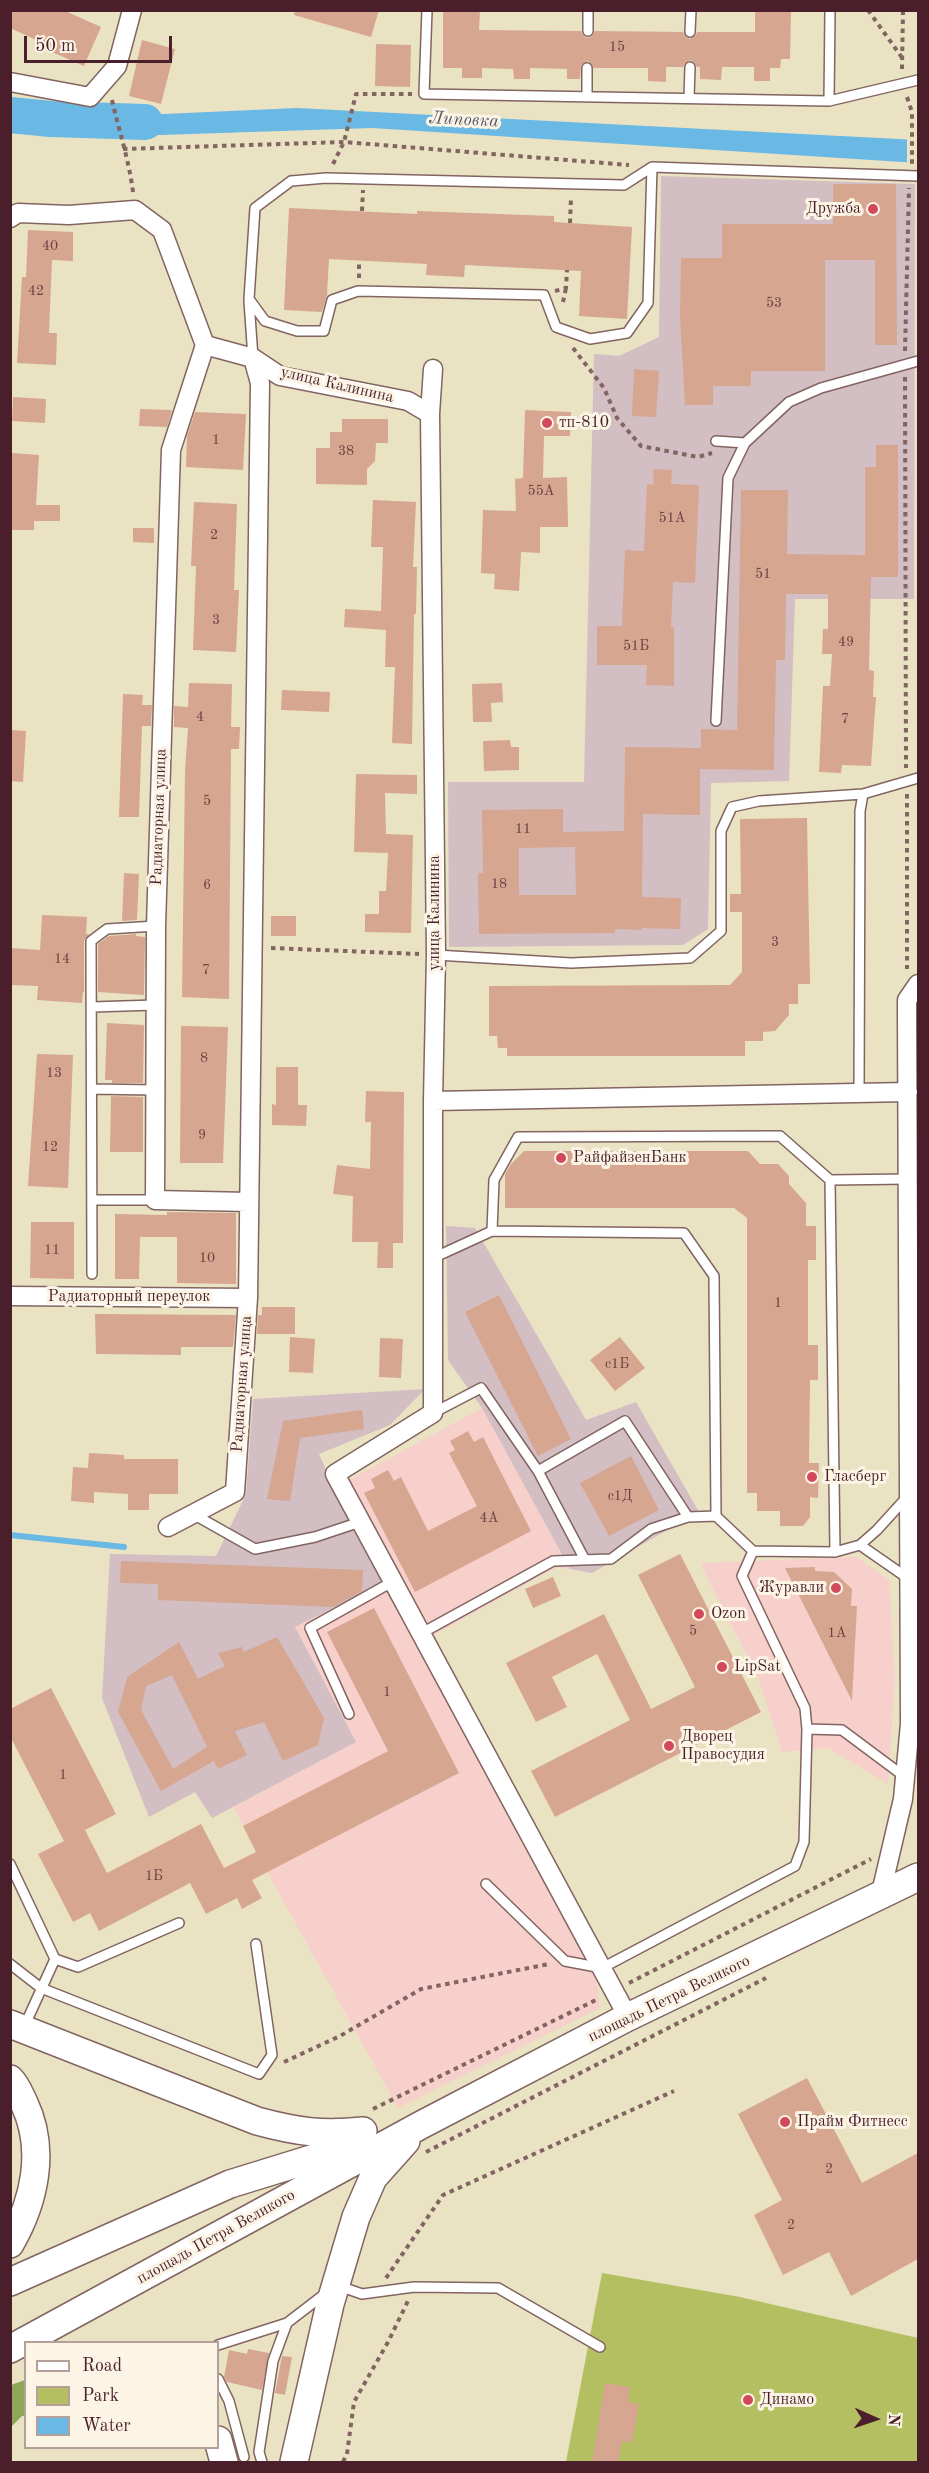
<!DOCTYPE html>
<html>
<head>
<meta charset="utf-8">
<style>
	body { margin:0 }
	#map { position:relative; width:929px; height:2473px; overflow:hidden; background:#eae3c3; font-family:"Old Standard TT",serif }
	canvas { display:block }
	.frame { position:absolute; inset:0; border:12px solid #4a1f2b; pointer-events:none }
	.legend { position:absolute; left:24px; top:2341px; width:195px; height:108px; box-sizing:border-box; background:#fcf5e5; border:2px solid #b59f9b; margin:0; padding:8px 10px; list-style:none; font-size:18px; color:#4a1f2b }
	.legend li { display:flex; align-items:center; gap:12px; height:30px }
	.legend b { width:30px; border:2px solid #b59f9b }
	.north { position:absolute; left:845px; top:2389px; width:60px; height:60px; -webkit-text-stroke:4px #fcf5e5; paint-order:stroke; rotate:93deg; font-size:16px; font-weight:700; line-height:24px; text-align:center; color:#4a1f2b }
	.north::after { content:''; display:block; margin:auto; width:21px; height:27px; background:#4a1f2b; clip-path:polygon(50% 0,100% 100%,50% 72%,0 100%) }
	.scale { position:absolute; left:24px; top:36px; width:148px; height:27px; box-sizing:border-box; border:3px solid #4a1f2b; border-top:0; padding-left:8px; font-size:18px; line-height:21px; white-space:nowrap; color:#4a1f2b; -webkit-text-stroke:4px #fcf5e5; paint-order:stroke }
</style>
</head>
<body>
<div id="map">
<canvas width="929" height="2473"></canvas>
<div class="frame"></div>
<ul class="legend">
<li><b style="height:8px;background:#fff"></b>Road</li>
<li><b style="height:16px;background:#b3bf61"></b>Park</li>
<li><b style="height:16px;background:#6ab8e4"></b>Water</li>
</ul>
<div class="north">N</div>
<div class="scale">50 m</div>
</div>
<script>
const context = document.querySelector('canvas').getContext('2d');
context.lineJoin = 'round';
function fill(path, color) {
  context.fillStyle = color;
  context.fill(path, 'evenodd');
}
function stroke(path, color, width, dash) {
  context.strokeStyle = color;
  context.lineWidth = width;
  context.lineCap = dash ? 'butt' : 'round';
  context.setLineDash(dash || []);
  context.stroke(path);
}
function label(font, color, halo, rows, align = 'center') {
  context.font = font + ' "Old Standard TT",serif';
  context.lineWidth = 6;
  context.setLineDash([]);
  context.textBaseline = 'middle';
  context.strokeStyle = halo;
  context.fillStyle = color;
  for (const [text, x, y, turn = 0] of rows) {
    context.save();
    context.translate(x, y);
    context.rotate((+turn || 0) * Math.PI / 180);
    context.textAlign = isNaN(turn) ? turn : align;
    if (halo) context.strokeText(text, 0, 0);
    context.fillText(text, 0, 0);
    context.restore();
  }
}
const built = new Path2D(`
	M482,1408L570,1569L557,1567L432,1636L349,1480Z
	M857,1557L889,1580L895,1678L888,1784L828,1748L782,1752L758,1677L700,1563Z
	M383,1583L596,1977L600,2008L398,2108L267,1872L234,1807L355,1742L295,1626Z`);
const industrial = new Path2D(`
	M661,176L915,184L914,599H795L789,781L711,783L708,929L683,945L449,947L448,782H584L594,354L619,356L659,337Z
	M446,1226L475,1228L586,1420L636,1402L699,1512L592,1573L570,1569L482,1408L448,1360Z
	M425,1389L390,1425L319,1454L354,1531L383,1583L295,1627L356,1742L212,1818L195,1792L149,1817L102,1698L110,1554L216,1556L246,1494L253,1399Z`);
const green = new Path2D(`
	M602,2273L740,2297L918,2338V2462H566Z`);
const forest = new Path2D(`
	M25,2380V2416H22L11,2427V2385Z`);
const water = new Path2D(`
	M297,108L918,140V163L372,128L100,137L97,117Z`);
const pier = new Path2D(`
	M907,136L918,137V166L907,165Z`);
const stream = new Path2D(`
	M10,1535L124,1547`);
const river = new Path2D(`
	M10,115L51,119L145,122`);
const building = new Path2D(`
	M10,10H63L101,27L84,66L45,49L47,45L10,28Z
	M295,10H379L371,37L294,15Z
	M443,10H480L479,30L581,31L583,35L587,38L592,36L595,31L683,32L686,37L690,39L695,36L697,32H755V10H791L790,59H781L780,68H770V81H754V67H722L721,80L700,79V67H697L694,62L690,60L685,63L683,67H666V82L648,81V68H594L588,61L581,65L580,79H567V69L530,68V79H514L513,69L482,68V78H462V68H443Z
	M142,40L175,49L161,104L129,96Z
	M376,44L411,45L410,87L375,86Z
	M833,184H896L897,345H875V260H825V371H751V386H713V405H685L680,317L681,258H722V224H833Z
	M289,208L417,214V211L554,216V222L632,227L627,319L579,316L581,271L465,265L464,277L426,275L427,264L329,259L327,295L322,312L284,310Z
	M28,230L73,232V261L52,260L49,333H57L56,365L17,363L22,277H26Z
	M634,369L659,371L656,417L632,416Z
	M13,397L46,399L45,423L12,421Z
	M140,409L172,410L167,427L139,426Z
	M525,410L571,412L570,436H544L543,478L567,477L568,527H540V553L521,552L519,591L494,589L495,574L481,573L483,510L516,511L515,479L523,478Z
	M195,412L246,414L243,470L186,467L187,436Z
	M342,419H388V443H376L375,461L367,469V485L316,484V448H330V432H342Z
	M876,445H898V577H871L869,670L874,671L873,697H876L871,766L842,765L841,773L819,772L823,686H830L832,654H822L823,629H828V594H786L785,660H776L774,770L700,769V815L643,814L642,897L681,898L680,929L642,928V930L615,929V933L479,934L478,873H483L482,810L563,809V832L624,831L625,747L701,748V729L737,730L741,490H788L787,554L865,555V467H876ZM575,847L576,895H519V848Z
	M12,453L39,455L36,505H60V521H34V530H10Z
	M654,469L672,470L671,484L699,485L695,583L673,582L671,627H674V686L646,685L647,665H597V626H622L625,550L644,551L647,484L653,485Z
	M373,500L416,502L413,567H417L416,614H414L412,744L392,743L395,667H385L386,630L344,627L345,609L381,611L383,547H371Z
	M194,502L237,504L234,590H239L236,652L193,650L196,566H191Z
	M133,528H154V543L133,542Z
	M189,683L232,684L231,727H240L239,749H231L229,999L182,997L185,771L188,728L174,727V706L188,707Z
	M502,683L503,702L491,703L492,722H473L472,684Z
	M282,690L330,692L329,712L281,710Z
	M123,694L143,695L142,705H152L151,726H142L139,817H119Z
	M10,730L26,731L23,782L10,781Z
	M510,740L511,747H519V770L484,771L483,741Z
	M356,774L417,775V794L385,793L386,834L413,835L411,933L365,932V914H379V891H386L388,853L354,852Z
	M807,818L810,984H798V1004H789V1015L775,1031L763,1032V1041H745V1056H507V1048H498L497,1036H489V986L730,985L742,972V912H730V894H741L740,819Z
	M124,873L139,874L137,920L122,921Z
	M42,915L87,917L86,934H89L84,941V992H83L82,1003L37,1000L38,986L10,985V948L40,950Z
	M271,916H296V936H271Z
	M136,934V936L145,937L144,995L98,992V944L109,936Z
	M107,1023L144,1025L143,1083H112V1080H105Z
	M181,1026L228,1027L223,1163H180Z
	M37,1054L73,1055L68,1188L28,1186Z
	M276,1067H298V1105H307L306,1126L272,1125V1104L276,1105Z
	M366,1091L404,1092L403,1243H393V1268H377L378,1242H352L353,1196L333,1194L337,1165L370,1169L371,1122H365Z
	M111,1096L143,1097V1152H110Z
	M524,1151H748L760,1164H778L789,1176V1184L806,1203V1226H816V1260H808V1345H818V1380H810L809,1463H819L818,1498L810,1497V1517L803,1526H780V1511H757V1493H747V1218L734,1208H505V1174L511,1164Z
	M167,1212L236,1213V1284L177,1283V1237H140L139,1279H115V1214L167,1215Z
	M31,1222H74V1279L30,1278Z
	M499,1295L571,1439L538,1456L465,1312Z
	M262,1307H295V1334H257L258,1315H262Z
	M95,1314L236,1315L233,1347H181V1355L96,1354Z
	M290,1337L315,1339L313,1373L289,1372Z
	M620,1337L645,1368L615,1391L590,1360Z
	M380,1338L403,1339L401,1378L379,1377Z
	M362,1410L364,1429L300,1438L290,1501L267,1499L283,1421Z
	M468,1431L474,1442L483,1437L531,1531L415,1592L364,1493L375,1488L371,1479L388,1470L394,1481L401,1477L428,1531L477,1506L449,1453L455,1450L450,1441Z
	M89,1453L124,1455V1459H178V1494H149V1510H128V1494L94,1492V1503L71,1501L73,1467L88,1468Z
	M631,1456L659,1510L609,1536L580,1483Z
	M680,1554L761,1712L555,1817L531,1771L630,1720L597,1654L552,1677L567,1707L536,1722L506,1663L604,1614L651,1709L695,1687L638,1575Z
	M121,1561L363,1570L362,1591L333,1607L158,1600V1584L120,1583Z
	M815,1567V1571L834,1572L852,1589L851,1606H857L852,1701L785,1568Z
	M553,1577L561,1596L533,1608L525,1589Z
	M374,1608L459,1773L252,1880L262,1898L242,1909L237,1898L206,1914L190,1883L99,1931L90,1913L73,1922L38,1854L64,1841L10,1736V1709L51,1688L116,1814L85,1830L107,1873L201,1824L224,1868L256,1852L243,1826L388,1751L327,1632Z
	M277,1637L324,1718L318,1745L283,1761L264,1722L235,1731L247,1755L218,1769L214,1761L161,1791L118,1712L127,1677L179,1642L198,1679L225,1666L218,1653L242,1647L244,1652ZM172,1675L207,1747L173,1769L141,1710L146,1686Z
	M807,2078L862,2183L918,2153V2259L851,2296L829,2252L783,2275L754,2215L782,2200L738,2114Z
	M248,2349L269,2353L262,2390L227,2382L224,2377L229,2350L247,2354Z
	M282,2356L292,2357L285,2395L275,2393Z
	M605,2383L630,2387L628,2402L639,2404L632,2443L622,2441L618,2463H592Z`);
const path = new Path2D(`
	M868,10L903,59
	M902,69L903,10
	M907,97L912,112V164
	M112,100C119,131 129,160 133,192
	M123,149L344,142L629,165
	M333,164L344,142L356,94H412
	M362,211L363,190
	M570,223L571,197
	M359,278V261
	M555,291L566,288L567,270
	M563,302L566,288
	M573,348L604,388L617,418L641,446L698,457L712,453
	M905,351L909,188
	M905,377L906,768
	M907,794V969
	M271,948L419,954
	M629,1983L871,1859
	M284,2062L340,2036L421,1989L549,1964
	M373,2109L598,1999
	M426,2152L766,1978
	M386,2278L443,2195L674,2091
	M343,2462L347,2454L354,2402L388,2342L408,2301`);
const lane = new Path2D(`
	M427,10L424,94L829,101L918,80
	M588,31V10
	M690,32L691,10
	M587,96V68
	M689,98L690,67
	M829,101L830,10
	M652,167L648,303L627,333L590,339L556,327L544,295L358,291L332,300L324,331H297L265,321L249,299L255,208L291,181L326,178L624,185L652,167L918,176
	M249,301L253,358
	M716,441L745,443L789,402L821,388L918,361
	M716,721L728,478L745,443
	M436,955L571,963L690,958L721,931V831L732,807L759,801L863,794L918,778
	M92,1007L155,1005
	M92,1089L155,1090
	M859,1092L860,811L863,794
	M92,1200H155
	M492,1231L494,1180L518,1137L780,1136L830,1180
	M433,1258L492,1231L684,1233L714,1276L716,1516L753,1551
	M92,1274L91,941L107,929L156,926
	M433,1413L481,1388L538,1471
	M907,1497L877,1530L860,1545L909,1579
	M193,1514L255,1549L315,1537L360,1522
	M835,1552L830,1180L908,1179
	M585,1560L538,1471L625,1421L688,1517
	M420,1634L553,1561L611,1559L651,1529L688,1517L716,1516
	M349,1714L310,1628L392,1582
	M807,1729L842,1730L905,1777
	M10,1864L55,1959
	M486,1884L565,1961L602,1968L795,1866L804,1842L807,1729L805,1708L742,1576L753,1551L835,1552L860,1545
	M10,1964L41,1988L259,2074L272,2055L256,1944
	M24,2027L55,1959L78,1967L179,1923
	M339,2286L362,2294L414,2287L498,2288L600,2347
	M218,2345L287,2323
	M218,2379L229,2401L244,2457
	M262,2462L259,2452L273,2361L287,2323L326,2293`);
const street = new Path2D(`
	M10,82L90,97L117,66L132,10
	M10,218L18,213L69,215L135,210L162,230L205,345L253,358L280,376L408,401L430,414L433,369
	M205,345L171,450L156,926L155,1200L249,1202
	M430,414L436,955L433,1101V1413L335,1474L628,2017
	M433,1101L908,1092
	M10,1296L248,1298
	M168,1527L235,1492L248,1298L260,383L253,358
	M880,1897L903,1799L910,1724L907,1014V1000L918,984`);
const secondary = new Path2D(`
	M10,2024L257,2121C298,2132 321,2135 363,2131
	M10,2079C17,2086 20,2095 24,2103C46,2149 35,2201 10,2244
	M10,2282L230,2184L363,2143
	M10,2349L421,2125L628,2017L918,1877
	M218,2440L224,2462
	M294,2462L330,2304L356,2217L373,2178L406,2141`);
const markers = [
	[873,209,6,"#d1495b"],
	[547,423,6,"#d1495b"],
	[561,1158,6,"#d1495b"],
	[812,1477,6,"#d1495b"],
	[836,1588,6,"#d1495b"],
	[699,1614,6,"#d1495b"],
	[722,1667,6,"#d1495b"],
	[669,1746,6,"#d1495b"],
	[785,2122,6,"#d1495b"],
	[748,2400,6,"#d1495b"]
];
const numberNames = [
	["15",617,47],
	["40",50,246],
	["42",36,291],
	["53",774,303],
	["1",216,440],
	["38",346,451],
	["55А",541,491],
	["51А",672,518],
	["2",214,535],
	["51",763,574],
	["3",216,620],
	["49",846,642],
	["51Б",636,646],
	["4",200,717],
	["7",845,719],
	["5",207,801],
	["11",523,829],
	["18",499,884],
	["6",207,885],
	["3",775,942],
	["14",62,959],
	["7",206,970],
	["8",204,1058],
	["13",54,1073],
	["9",202,1135],
	["12",50,1147],
	["11",52,1250],
	["10",207,1258],
	["1",778,1303],
	["с1Б",617,1364],
	["с1Д",620,1496],
	["4А",489,1518],
	["5",693,1631],
	["1А",837,1633],
	["1",387,1692],
	["1",63,1775],
	["1Б",154,1876],
	["2",829,2169],
	["2",791,2225]
];
const poiNames = [
	["Дружба",861,209,"right"],
	["тп-810",559,423],
	["РайфайзенБанк",573,1158],
	["Гласберг",824,1477],
	["Журавли",824,1588,"right"],
	["Ozon",711,1614],
	["LipSat",734,1667],
	["Дворец",681,1737],
	["Правосудия",681,1755],
	["Прайм Фитнесс",797,2122],
	["Динамо",760,2400]
];
const streetNames = [
	["улица Калинина",337,385,13],
	["Радиаторная улица",159,817,-88],
	["улица Калинина",435,913,-90],
	["Радиаторный переулок",129,1297],
	["Радиаторная улица",242,1384,-86],
	["площадь Петра Великого",669,1999,-26],
	["площадь Петра Великого",216,2237,-29]
];
const waterNames = [
	["Липовка",464,120,3]
];
fill(built, '#f7d0cc');
fill(industrial, '#d2bec3');
fill(green, '#b3bf61');
fill(forest, '#8ea657');
fill(water, '#6ab8e4');
fill(pier, '#eae3c3');
stroke(stream, '#6ab8e4', 6);
stroke(river, '#6ab8e4', 36);
fill(building, '#d6a690');
stroke(lane, '#826460', 12);
stroke(street, '#826460', 21);
stroke(secondary, '#826460', 30);
stroke(path, '#826460', 4, [4.5, 4.5]);
stroke(lane, '#fff', 9);
stroke(street, '#fff', 18);
stroke(secondary, '#fff', 27);
for (const [x, y, r, color] of markers) {
  const dot = new Path2D();
  dot.arc(x, y, r, 0, 2 * Math.PI);
  context.fillStyle = color;
  context.fill(dot);
  stroke(dot, '#fcf5e5', 2);
}
label('14px', '#6d4144', null, numberNames);
label('16px', '#4a1f2b', '#fcf5e5', poiNames, 'left');
label('16px', '#4a1f2b', '#fcf5e5', streetNames);
label('italic 18px', '#55556c', '#fcf5e5', waterNames);
</script>
</body>
</html>
